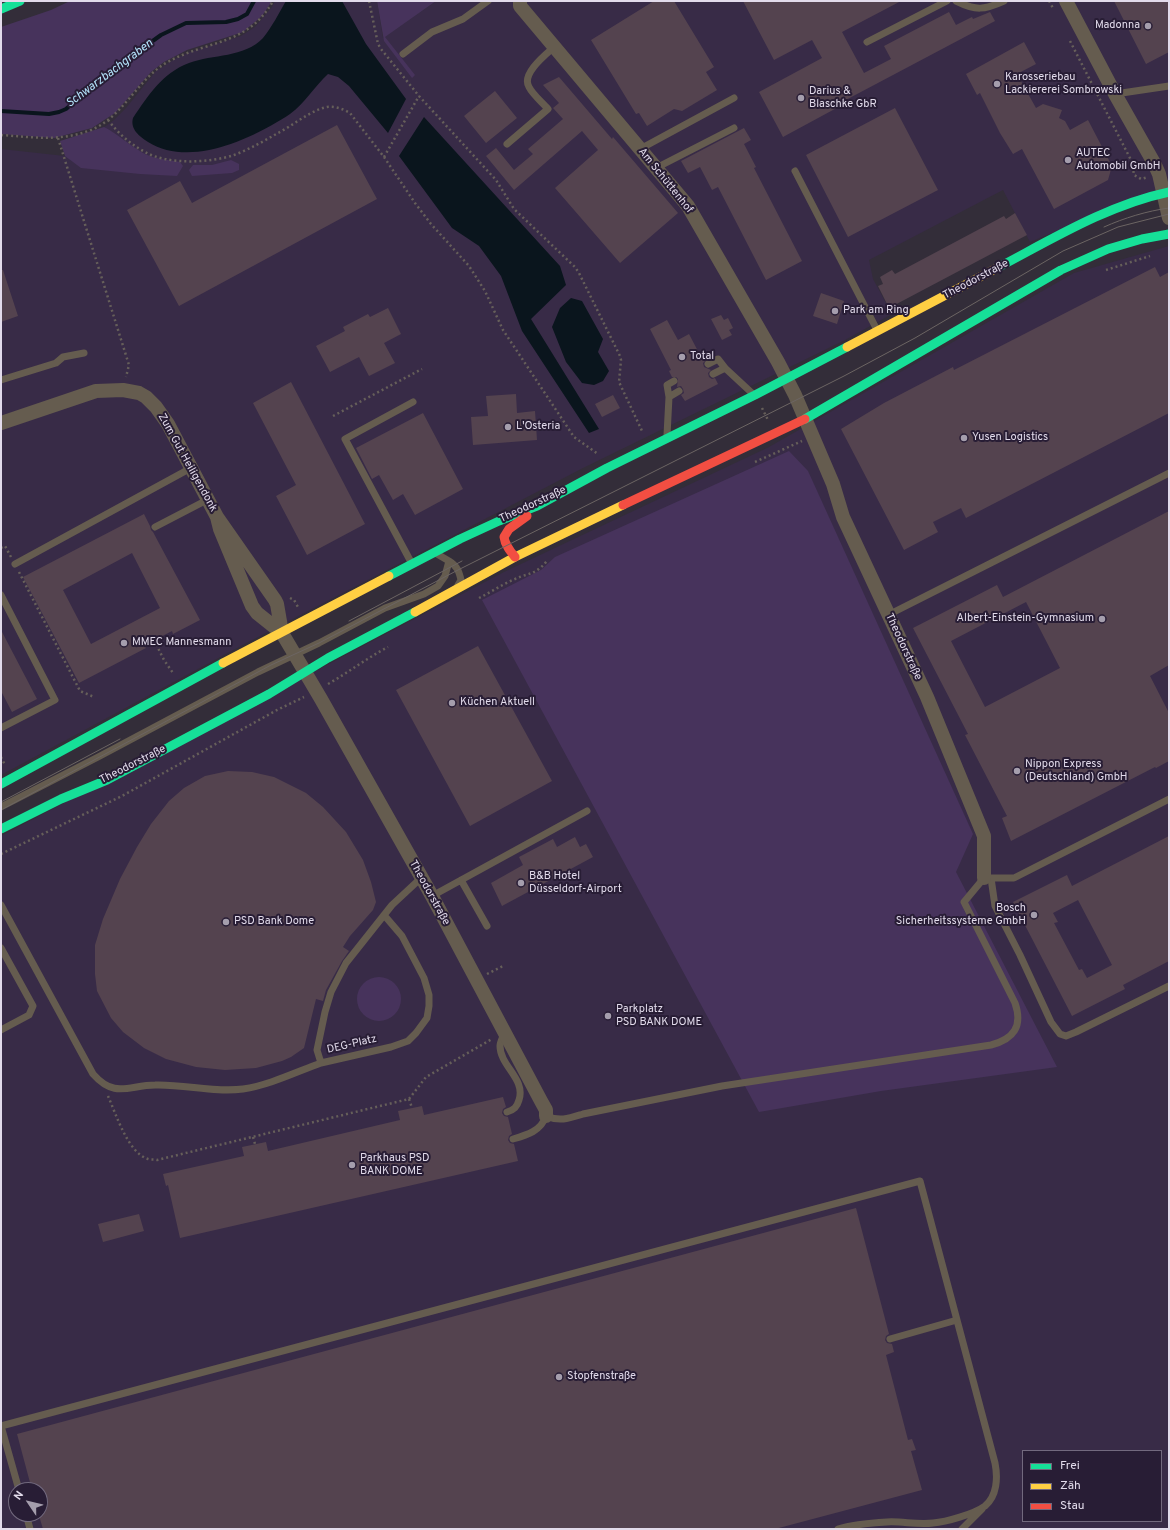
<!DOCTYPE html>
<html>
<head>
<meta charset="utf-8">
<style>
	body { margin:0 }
	#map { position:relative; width:1170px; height:1530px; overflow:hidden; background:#332d39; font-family:Overpass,sans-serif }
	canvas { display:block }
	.frame { position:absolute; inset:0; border:2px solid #e2dbeb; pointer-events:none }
	.legend { position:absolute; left:1022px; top:1450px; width:140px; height:72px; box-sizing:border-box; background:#281d35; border:1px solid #72697e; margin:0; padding:5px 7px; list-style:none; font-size:12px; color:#e2dbeb }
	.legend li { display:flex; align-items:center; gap:8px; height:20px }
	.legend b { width:20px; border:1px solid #72697e }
	.north { position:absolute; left:8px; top:1482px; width:40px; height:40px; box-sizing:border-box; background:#281d35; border:1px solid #72697e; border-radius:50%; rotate:305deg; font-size:11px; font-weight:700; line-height:16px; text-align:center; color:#e2dbeb }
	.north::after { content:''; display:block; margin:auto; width:14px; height:18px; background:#a59ead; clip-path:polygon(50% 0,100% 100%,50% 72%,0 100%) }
</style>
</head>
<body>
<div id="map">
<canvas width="1170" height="1530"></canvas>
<div class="frame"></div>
<ul class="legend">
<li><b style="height:5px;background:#16e098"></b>Frei</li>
<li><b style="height:5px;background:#ffcf43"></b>Zäh</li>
<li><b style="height:5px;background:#f24e42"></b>Stau</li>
</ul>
<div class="north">N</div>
</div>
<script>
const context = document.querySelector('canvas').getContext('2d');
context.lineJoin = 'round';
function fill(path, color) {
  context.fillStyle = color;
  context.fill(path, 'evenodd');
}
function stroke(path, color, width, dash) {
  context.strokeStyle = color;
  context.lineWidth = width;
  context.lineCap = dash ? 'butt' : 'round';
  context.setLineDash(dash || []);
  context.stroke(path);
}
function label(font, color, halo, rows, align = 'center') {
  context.font = font + ' Overpass,sans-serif';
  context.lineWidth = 4;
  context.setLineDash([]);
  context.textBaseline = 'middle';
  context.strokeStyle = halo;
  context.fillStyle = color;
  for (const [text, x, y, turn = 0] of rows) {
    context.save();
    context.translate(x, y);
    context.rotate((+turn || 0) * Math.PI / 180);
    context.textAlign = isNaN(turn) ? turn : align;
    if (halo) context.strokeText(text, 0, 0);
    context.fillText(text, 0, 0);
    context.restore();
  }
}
const built = new Path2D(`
	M275,1H377L383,38L436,1H1169V185L1030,242L1003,190L869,260L873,279L892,314L845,340L583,468L235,649L1,775V149L65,156L114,120L126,108L156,71L175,59L190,52L241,36L255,27L272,7Z
	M1169,246V1529H1V836L504,572L769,447L1074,273ZM1023,1451H1161V1521H1023ZM16,1490H40V1514H16Z`);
const green = new Path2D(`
	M70,1H272L262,16L243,32L187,50L164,62L151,72L115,113L92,128L54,138L1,134V27L51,10Z
	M377,1H436L385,37L415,75L412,78L384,41Z
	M104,127C118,134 129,145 143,153C154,159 168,160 180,162L183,166L177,176L140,174L81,168L65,156L60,141Z
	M231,160L239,164V170L232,173L192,176L189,170L193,165H212Z
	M789,451L808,471L973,834L956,872L1057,1067L881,1091L759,1112L482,600L541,570L555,557Z
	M357 999a22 22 0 1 1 44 0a22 22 0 1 1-44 0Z`);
const water = new Path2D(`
	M286,1H342L366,44L406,99L388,133L349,86L338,77L328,74C314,87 305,103 290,114C285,118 278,121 272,125C237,145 185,165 148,142C139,136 130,129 133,118C148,96 162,73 189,63C213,54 244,58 263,38C272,27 279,13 286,1Z
	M424,117L560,266L566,285L531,319L599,429L589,433L522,331L501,276L479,246L452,228L399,156Z
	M571,298L582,301L603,339L598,352L609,371L603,381L594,385L582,383L566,362L552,327L560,308Z`);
const stream = new Path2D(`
	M1,111L49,114L59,112L66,109L101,78L161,35L186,23L226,22L238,19L247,14L254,1`);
const building = new Path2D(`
	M654,1H674L714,67L706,72L717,90L682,111L674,109L647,126L639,113L636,114L591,40Z
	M743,1H901L842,32L864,73L891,59L884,46L949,12L956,25L972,17L973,19L990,12L995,21L842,102L844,104L783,137L759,92L822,58L812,40L774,60Z
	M1114,1H1169V52L1146,64Z
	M1024,42L1036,64L1017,74L1036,108L1043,104L1062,110L1059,118L1065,121L1070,130L1088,120L1112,166L1108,180L1054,209L1022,149L1013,154L1000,133L980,93L977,95L966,74Z
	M559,77L612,139L613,137L678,213L620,263L555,188L598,150L582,131L514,190L486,156L496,148L514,170L533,154L528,149L563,119L553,108L559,103L543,85Z
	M495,91L517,118L486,143L464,116Z
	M895,108L938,190L848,237L806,155Z
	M337,125L377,199L179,306L127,210L180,181L192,203Z
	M744,128L751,140L744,144L756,167L754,168L802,261L766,280L718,187L712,190L700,167L688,173L681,161Z
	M1015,213L1027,235L889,308L878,286L883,284L880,277L892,270L895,274L1004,216L1006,219Z
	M1155,267L1160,277L1169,272V413L966,518L961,508L933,522L938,532L904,550L841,429L884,403L953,367L954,370Z
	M1,270H3L18,316L1,322Z
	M821,293L844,301L837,324L813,316Z
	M388,308L401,334L384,343L395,363L369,376L359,357L330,372L316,346L345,331L343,327L368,314L370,317Z
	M721,315L724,320L728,318L733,328L729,330L732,335L722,340L711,319Z
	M667,320L678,340L689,334L700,355L703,354L706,360L703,363L704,367L711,370L708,373L709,377L712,379L715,378L718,384L685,401L681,395L684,393L683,389L681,386L677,387L678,379L676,377H672L669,371L671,370L650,329Z
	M291,382L365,524L307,555L276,496L296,485L253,403Z
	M516,394L517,413L535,411L537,440L473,445L471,417L488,416L486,396Z
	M613,395L620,408L602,417L595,404Z
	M423,413L463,489L415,515L403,494L393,500L379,475L372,479L356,448Z
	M1169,511V665L1150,676L1169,713V761L1156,768L1155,767L1011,841L1002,818L1007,816L965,735L968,734L913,628L997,585L1003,597ZM1026,602L1060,668L985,707L951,641Z
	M144,514L150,526L151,530L153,532L200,620L173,634L172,631L145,645L146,648L79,683L23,577ZM132,553L160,608L91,644L63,590Z
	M1,630L37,699L12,712L1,691Z
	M478,646L552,781L470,826L396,690Z
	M228,771L252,772L274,777L306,793L323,807L346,832L363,860L371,882L376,902L373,910L350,936L343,947L349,951L342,961L326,990L323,1001L316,999L304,1048L291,1057L282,1061L256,1068L225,1070L196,1067L166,1059L144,1048L123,1032L111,1018L97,991L95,974V945L103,919L120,879L137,847L151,824L169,801L184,788L205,776Z
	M1169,836V961L1123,985L1125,989L1072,1016L1013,902L1067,875L1072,886ZM1078,900L1112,965L1087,978L1082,969L1079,970L1054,923L1058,922L1053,913Z
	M575,837L580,847L586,844L593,857L502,906L491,883L523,865L519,857L553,839L557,847Z
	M503,1097L506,1107L503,1109L502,1113L504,1116L508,1117L512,1134L509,1136L508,1140L510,1143L514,1144L518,1161L180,1238L168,1185L166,1186L163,1174L244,1156L242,1147L266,1142L268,1151L400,1120L398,1111L422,1106L424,1115Z
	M856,1208L889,1334L886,1336L885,1340L887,1343L892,1344L894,1352L886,1355L908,1440L912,1439L916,1450L911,1451L922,1490L775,1529H43L40,1519V1490H32L17,1434Z
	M139,1214L144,1231L103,1242L98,1224Z`);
const path = new Path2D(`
	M369,1L378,44L381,49L419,96L496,180L514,209L575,267L579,273L620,356L621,360L619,382L643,433
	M1049,1L1053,8
	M1070,41L1132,162L1134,175L1141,179L1148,177
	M108,120C118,133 130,144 145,152C168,165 210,163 234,155C250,149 264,141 278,133C294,125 309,111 327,107C335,106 343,109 350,113L384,157L415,203L431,224L469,266L485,291L503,330L574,437L598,454
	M1,135C33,137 60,142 91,130C123,117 137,80 166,63C206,40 248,46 273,1
	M58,138L129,365L126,377
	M384,157L419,96
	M1106,270L1150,256
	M762,408L768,420
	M333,416L422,369
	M755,462L802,441
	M1,548L5,546L11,557
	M19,572L80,691L94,697
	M290,598L294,600L298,607
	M479,598C491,592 503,584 515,579C530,572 534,576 547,561
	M154,640L164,660L173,673
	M328,684C349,672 367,658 388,647
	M1,757L5,765
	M1,854L122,796L277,710L304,697
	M487,974L503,966
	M108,1096C116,1114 128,1153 148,1159C151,1160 154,1159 157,1160L409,1099L426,1077L492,1039
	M409,1099L412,1108
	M253,1137L255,1144`);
const lane = new Path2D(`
	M956,1C976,11 984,10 1004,1
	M867,42L947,1
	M403,54L432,32L463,19L488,1
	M1115,94L1169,86
	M507,144L548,109C542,102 533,95 529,87C521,74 545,55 554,47
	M640,149L734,98
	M656,168L734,128
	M795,171L877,330
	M708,364L718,359L725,368
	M713,374L725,368L753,394
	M1,380L56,363L63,357L84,353
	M669,397L667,385L674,381
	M667,435L669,397L679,391
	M155,527L207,500
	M449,561C457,566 459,571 461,580L458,585
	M411,562L345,439L413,402
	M15,564L191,468
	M1,595L55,700L1,728
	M888,615L1169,473
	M1,807L100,756L258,672L319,643L385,608L424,594L438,586L445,576L449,561L437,554
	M991,878L995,906L1020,955L1051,1022L1060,1034L1066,1036L1076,1032L1169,986
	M461,880L487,926
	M432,896L587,811
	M1,905L93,1074C115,1099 129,1085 155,1085C185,1084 214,1093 243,1089C270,1085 296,1072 321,1063
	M384,915L402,936L424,978L429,995V1006L427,1018L416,1033L408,1041L391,1047L321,1063L317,1050L325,1012L331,992L346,963L392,905L421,878
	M1,948L33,1006L29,1015L1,1030
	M504,1034C503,1037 500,1042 500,1046C500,1066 526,1079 519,1100C517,1107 514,1110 507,1112
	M513,1139C527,1135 541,1131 546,1116C560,1122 570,1118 583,1114L722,1086L991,1045C1014,1039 1023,1026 1015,1003L964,902L984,878H1014L1169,799
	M890,1339L957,1320
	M1,1426L920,1181L995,1463C998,1478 997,1496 985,1506C974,1514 946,1522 933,1523C917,1525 902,1521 887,1522C870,1523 854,1524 838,1529
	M1,1426L19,1490
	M26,1514L30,1529
	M962,1529L982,1509`);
const street = new Path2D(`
	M520,1V6L688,206L778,362L795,395L833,484L843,517L927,697L984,836V878
	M1066,1L1115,94L1154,163L1159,174L1169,218
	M1,423L96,391L123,390L139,393L146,397L156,407L168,424L217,517L275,600L277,604L282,633
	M217,517L220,529L252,606L257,613L282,633L321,699L432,896L541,1101L546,1110V1116`);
const fast = new Path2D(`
	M1,9L20,1
	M999,267C1054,238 1108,205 1169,192
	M805,419L1061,270L1108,249L1142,239L1169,234
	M389,576L460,539L499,521L537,506L607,468L755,395L847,347
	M1,784L223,663
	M1,829L61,799L107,780L269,694L328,658L415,612`);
const slow = new Path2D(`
	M847,347L999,267
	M415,612L515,557L623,505
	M223,663L389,576`);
const jam = new Path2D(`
	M623,505L805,419
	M515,557C510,551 505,545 504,537L509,529L527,516`);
const tram = new Path2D(`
	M1104,227C1124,218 1147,211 1169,208
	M349,621L462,561
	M1,802L120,739
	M1,810L271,665L319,643L458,570L844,376L915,338L1063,251L1118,227L1169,214`);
const markers = [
	[1148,26,4,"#a59ead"],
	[997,84,4,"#a59ead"],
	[801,98,4,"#a59ead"],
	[1068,160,4,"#a59ead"],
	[835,311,4,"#a59ead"],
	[682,357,4,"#a59ead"],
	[508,427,4,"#a59ead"],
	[964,438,4,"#a59ead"],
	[1102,619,4,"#a59ead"],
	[124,643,4,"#a59ead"],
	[452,703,4,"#a59ead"],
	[1017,771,4,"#a59ead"],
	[521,883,4,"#a59ead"],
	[1034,915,4,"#a59ead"],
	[226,922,4,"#a59ead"],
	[608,1016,4,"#a59ead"],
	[352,1165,4,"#a59ead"],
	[559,1377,4,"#a59ead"]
];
const poiNames = [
	["Madonna",1140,26,"right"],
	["Karosseriebau",1005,78],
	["Lackiererei Sombrowski",1005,91],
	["Darius &",809,92],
	["Blaschke GbR",809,105],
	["AUTEC",1076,154],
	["Automobil GmbH",1076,167],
	["Park am Ring",843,311],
	["Total",690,357],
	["L'Osteria",516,427],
	["Yusen Logistics",972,438],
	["Albert-Einstein-Gymnasium",1094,619,"right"],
	["MMEC Mannesmann",132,643],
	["Küchen Aktuell",460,703],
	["Nippon Express",1025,765],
	["(Deutschland) GmbH",1025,778],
	["B&B Hotel",529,877],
	["Düsseldorf-Airport",529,890],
	["Bosch",1026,909,"right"],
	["Sicherheitssysteme GmbH",1026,922,"right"],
	["PSD Bank Dome",234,922],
	["Parkplatz",616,1010],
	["PSD BANK DOME",616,1023],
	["Parkhaus PSD",360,1159],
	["BANK DOME",360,1172],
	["Stopfenstraße",567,1377]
];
const streetNames = [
	["Am Schüttenhof",665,181,51],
	["Theodorstraße",976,280,-28],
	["Zum Gut Heiligendonk",187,463,61],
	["Theodorstraße",533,505,-25],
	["Theodorstraße",903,647,65],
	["Theodorstraße",133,765,-27],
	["Theodorstraße",429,893,61],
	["DEG-Platz",352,1045,-13]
];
const waterNames = [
	["Schwarzbachgraben",110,74,-37]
];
fill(built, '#382b47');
fill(green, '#47335c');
fill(water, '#0a151d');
stroke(stream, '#0a151d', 4);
fill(building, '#54434f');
stroke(path, '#665f5a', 2.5, [2, 3]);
stroke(lane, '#655c4f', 7);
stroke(street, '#655c4f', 14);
stroke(fast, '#16e098', 9);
stroke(slow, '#ffcf43', 9);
stroke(jam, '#f24e42', 9);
stroke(tram, '#6c6563', 1);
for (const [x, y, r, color] of markers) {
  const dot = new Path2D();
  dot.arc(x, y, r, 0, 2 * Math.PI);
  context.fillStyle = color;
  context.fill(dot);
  stroke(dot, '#281d35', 1.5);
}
label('11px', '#e2dbeb', '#281d35', poiNames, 'left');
label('11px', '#e2dbeb', '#281d35', streetNames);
label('italic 12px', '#b4e5fc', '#281d35', waterNames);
</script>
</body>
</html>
